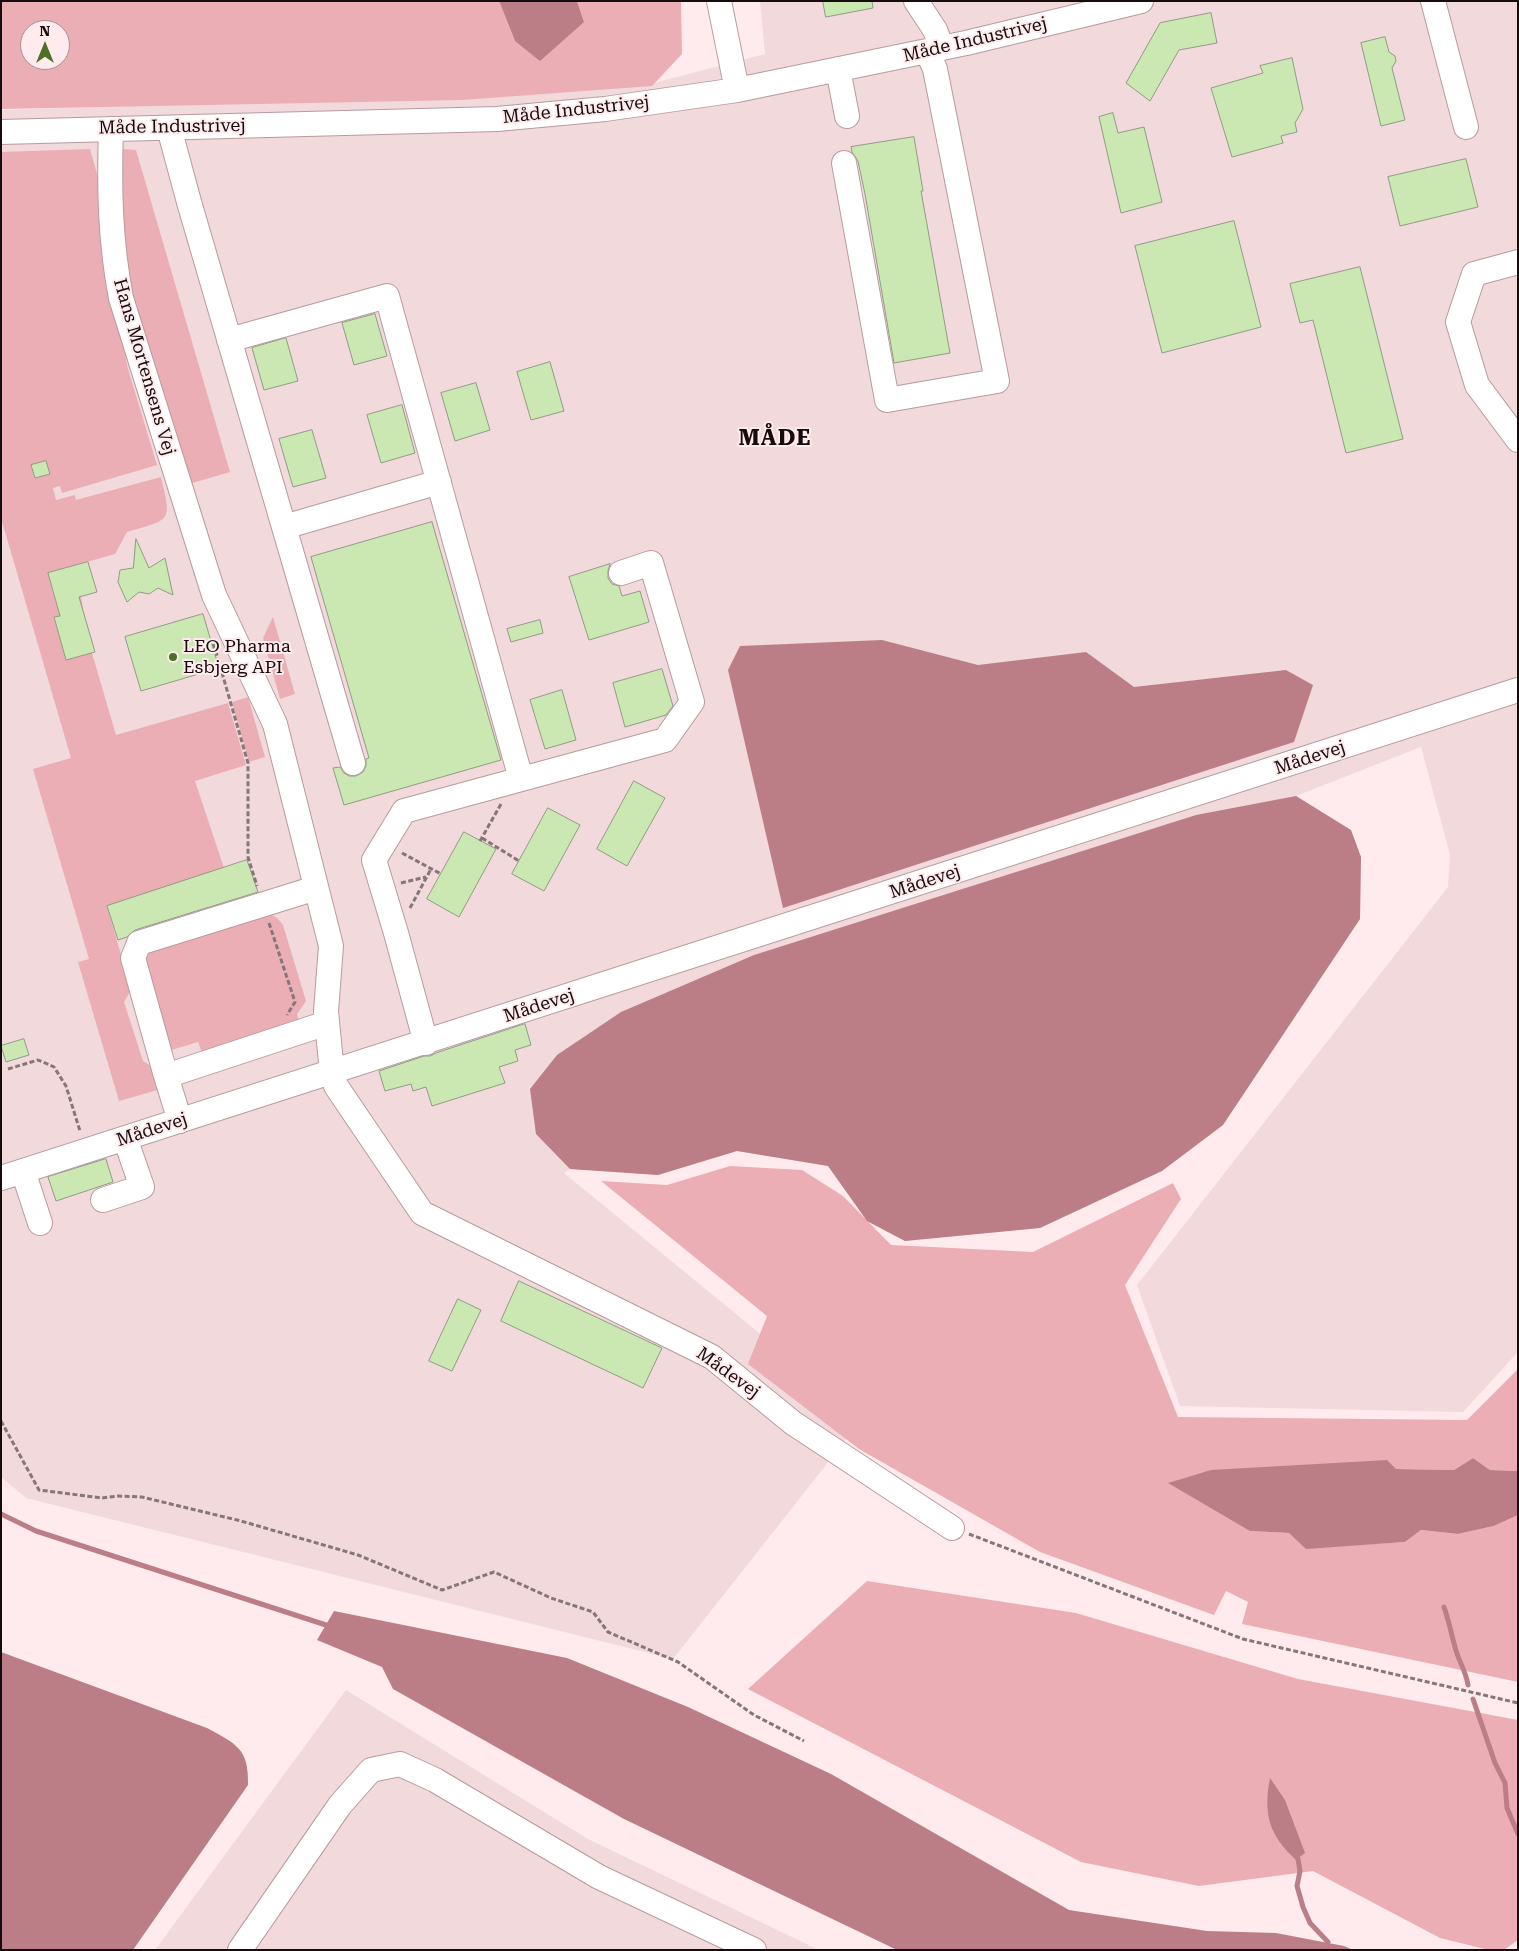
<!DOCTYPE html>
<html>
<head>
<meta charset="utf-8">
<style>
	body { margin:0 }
	#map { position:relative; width:1519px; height:1951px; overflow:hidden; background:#ffebed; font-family:"Roboto Serif",serif }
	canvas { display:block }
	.frame { position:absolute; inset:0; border:2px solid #160c0d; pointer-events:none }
	.north { position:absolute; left:20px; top:20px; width:50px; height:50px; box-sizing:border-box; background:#ffebed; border:1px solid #a29293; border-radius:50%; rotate:0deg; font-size:14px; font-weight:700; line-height:20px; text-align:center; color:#160c0d }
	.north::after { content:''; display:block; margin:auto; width:18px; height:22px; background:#4d6f26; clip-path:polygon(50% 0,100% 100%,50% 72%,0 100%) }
</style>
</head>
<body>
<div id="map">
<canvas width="1519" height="1951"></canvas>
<div class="frame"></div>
<div class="north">N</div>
</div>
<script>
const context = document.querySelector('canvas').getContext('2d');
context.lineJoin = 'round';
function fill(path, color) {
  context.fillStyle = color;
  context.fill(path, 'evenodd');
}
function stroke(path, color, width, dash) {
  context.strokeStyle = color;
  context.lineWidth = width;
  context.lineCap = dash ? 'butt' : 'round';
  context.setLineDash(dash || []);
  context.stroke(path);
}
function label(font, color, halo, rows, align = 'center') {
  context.font = font + ' "Roboto Serif",serif';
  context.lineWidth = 4;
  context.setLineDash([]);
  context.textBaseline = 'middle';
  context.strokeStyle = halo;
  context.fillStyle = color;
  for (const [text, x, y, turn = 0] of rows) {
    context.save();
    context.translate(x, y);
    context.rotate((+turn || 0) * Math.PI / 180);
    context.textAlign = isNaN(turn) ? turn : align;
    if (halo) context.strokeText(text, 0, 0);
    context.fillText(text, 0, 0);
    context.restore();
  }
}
const built = new Path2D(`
	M760,1H1518V1352L1463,1412L1180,1406L1137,1285L1448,887L1450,855L1421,747L1296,796L1351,830L1361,857L1360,919L1223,1125L1162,1171L1040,1228L905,1241L867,1221L828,1166L737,1151L658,1175L570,1169L564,1173L863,1418L673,1659L26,1498L1,1477V110L510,94L646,85L765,54Z
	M346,1690L588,1839L819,1950H155Z`);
const green = new Path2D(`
	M1,1H499L515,41L584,22L577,1H681L682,54L652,86L462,100L1,109ZM30,30H60V60H30Z
	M90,149L101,188L114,300L128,369L157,465L62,493L60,486L53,488L56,500L75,495L76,500L161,477C172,523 171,519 127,532L115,554L48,573L56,603L81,596L83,609L54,618L66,659L92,653L116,735L228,703L246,765L195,781L224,868L107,906L131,990L124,1002L143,1061L154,1068L161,1089L119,1101L78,962L89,959L33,769L71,758L1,518V152Z
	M123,149L136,150L230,472L189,484L130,300L118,178Z
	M273,617L295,694L280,699L263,638Z
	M248,697L265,757L249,762L232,702Z
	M270,914L277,918L283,925L306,1001L297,1014L299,1021L202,1053L198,1042L168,1051L145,958L149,952Z
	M730,1166L802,1170L843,1196L891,1245L1033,1252L1173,1183L1181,1199L1125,1285L1178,1417L1467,1420L1518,1369V1471L1490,1470L1473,1458L1454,1470L1396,1469L1250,1531L1289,1533L1306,1548L1405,1542L1421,1530L1458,1534L1494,1526L1518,1515V1682L1242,1624L1248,1602L1226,1591L1214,1615L1040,1552L859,1449L748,1364L767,1316L601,1181L667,1185Z
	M867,1581L1076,1613L1298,1679L1518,1720V1940L1504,1950H1489L1440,1938L1313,1871L1199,1886L1081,1862L748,1689Z`);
const water = new Path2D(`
	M499,1H577L584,22L540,61L515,41Z
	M882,640L978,665L1086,652L1134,687L1286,670L1313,685L1294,742L783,908L728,670L740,646Z
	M1296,796L1351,830L1361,857L1360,919L1223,1125L1162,1171L1040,1228L905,1241L867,1221L828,1166L737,1151L658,1175L570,1169L536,1134L530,1089L557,1055L621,1012L754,955L1196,815Z
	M1473,1458L1490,1470L1518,1471V1515L1494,1526L1458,1534L1421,1530L1405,1542L1306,1549L1289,1533L1250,1531L1168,1483L1211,1470L1387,1460L1396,1469L1454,1470Z
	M334,1611L567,1658L688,1707L831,1774L1069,1910L1207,1931L1276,1933L1344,1946L1353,1950H897L624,1819L393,1689L382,1667L317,1640Z
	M1,1652L207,1728C236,1744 249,1748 248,1785L133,1950H1Z
	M1270,1778L1285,1800L1305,1853L1296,1860C1269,1835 1263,1814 1270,1778Z`);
const stream = new Path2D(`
	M1,1514L36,1531L326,1625
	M1444,1607C1449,1621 1451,1633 1455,1647C1458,1660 1466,1671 1468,1685
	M1473,1699L1495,1763L1505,1783L1507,1808L1518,1834
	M1298,1859L1300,1871L1297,1886L1303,1907L1310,1923L1328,1942`);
const building = new Path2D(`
	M823,1H872L873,8L826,17Z
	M1211,13L1217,43L1179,50L1150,101L1126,83L1160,23Z
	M1385,37L1389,52L1395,56L1396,61L1392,68L1405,120L1381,126L1361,43Z
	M1292,58L1303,109L1295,123L1297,132L1281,136L1283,143L1232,157L1211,88L1263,73L1260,66Z
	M1113,113L1118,133L1144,127L1162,202L1121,213L1099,117Z
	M914,137L923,191H921L950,353L894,363L865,194L858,161L852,152L851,147Z
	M1466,159L1478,207L1400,226L1388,177Z
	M1234,221L1261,327L1162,353L1135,246Z
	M1360,267L1403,439L1346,453L1313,320L1300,323L1290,284Z
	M375,314L387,356L354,365L342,323Z
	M286,338L298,381L264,390L252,348Z
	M550,362L564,411L531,420L517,372Z
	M476,383L490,430L455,441L441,393Z
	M402,405L415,453L381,463L367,415Z
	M312,430L326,478L293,487L279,439Z
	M46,461L50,474L35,478L31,465Z
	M432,522L501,760L344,805L333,768L340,767L344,773L349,776H356L363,772L366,766V759L369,758L311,557Z
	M136,539L149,568L165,558L173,595L158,588L149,594L139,592L127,602L118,582L120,570L133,568Z
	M88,562L97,592L79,597L95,652L66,660L54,617L60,616L48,573Z
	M610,564L608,571V578L612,584L619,586L622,596L640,591L649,622L589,640L569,577Z
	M203,614L219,668L141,691L125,637Z
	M540,620L543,633L511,642L507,629Z
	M662,669L673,706L666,715L625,727L613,683Z
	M562,690L576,740L545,749L530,700Z
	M634,781L665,798L627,866L597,849Z
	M548,808L580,825L544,891L512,874Z
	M464,832L496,849L459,917L427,899Z
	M247,860L258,892L135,930L127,937L118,940L107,906Z
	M525,1024L531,1045L515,1050L518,1061L499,1067L505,1083L432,1106L426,1087L413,1091L411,1084L385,1091L379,1071L424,1056H430L436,1053Z
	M24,1039L29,1055L6,1062L1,1046Z
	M106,1159L113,1182L56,1201L48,1177Z
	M519,1281L662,1348L643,1388L501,1321Z
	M458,1299L481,1310L452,1371L429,1361Z`);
const path = new Path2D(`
	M213,646L214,645L248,763V857L257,886
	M482,838L519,861
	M480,841L501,804
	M402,853L441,874
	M401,883L426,877
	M410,908L431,869
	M269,923L295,1002L287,1015
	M8,1069L38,1060L54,1067L66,1086L80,1131
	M1,1421L39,1490L102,1498L118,1496L142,1497L241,1521L358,1555L442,1590L494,1572L551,1598L593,1612L608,1632L678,1662L754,1715L804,1741
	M969,1534L1243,1639L1518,1703`);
const minor = new Path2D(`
	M719,1L737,90
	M916,1L935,30L942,48
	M1433,1L1466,127
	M838,69L847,116
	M169,128L189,202L353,763
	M111,129C109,187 110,241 121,298L214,595L275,724L331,946L326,1011L332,1073L336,1086L422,1213L712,1357L793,1423L952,1528
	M1,132L497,119L605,109L737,90L966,43L1141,1
	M844,163L887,400L997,381L935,69L927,51
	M1518,262L1474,274L1458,322L1477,385L1518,440
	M229,340L387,296L521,779
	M284,527L439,482
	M426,1043L396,933L374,860L404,811L665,740L692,702L651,563L621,573
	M166,1076L133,958L139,943L316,888
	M180,1121L166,1076L327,1023
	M23,1171L40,1223
	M1,1178L1518,690
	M103,1200L142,1187L125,1138
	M240,1950L340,1805L371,1770L400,1764L435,1780L599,1877L754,1950`);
const markers = [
	[173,657,5,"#4d6f26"]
];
const streetNames = [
	["Måde Industrivej",975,40,-13],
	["Måde Industrivej",576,110,-6],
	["Måde Industrivej",172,127,-1],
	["Hans Mortensens Vej",144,367,74],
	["Mådevej",1310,758,-18],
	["Mådevej",925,882,-18],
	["Mådevej",539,1006,-18],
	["Mådevej",152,1130,-18],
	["Mådevej",728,1373,36]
];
const poiNames = [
	["LEO Pharma",183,647],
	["Esbjerg API",183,668]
];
const districtNames = [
	["MÅDE",775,439]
];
fill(built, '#f2d9dc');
fill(green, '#ebaeb5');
fill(water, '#bb7e87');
stroke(stream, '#bb7e87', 5);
fill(building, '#cbe7b2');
stroke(building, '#909c85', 1);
stroke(minor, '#b89b9e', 26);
stroke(path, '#857677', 3, [5, 2.5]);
stroke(minor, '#fff', 24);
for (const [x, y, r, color] of markers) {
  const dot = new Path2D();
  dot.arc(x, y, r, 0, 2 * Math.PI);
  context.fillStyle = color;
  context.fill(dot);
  stroke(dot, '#ffebed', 2);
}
label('18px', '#160c0d', '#ffebed', streetNames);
label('18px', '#160c0d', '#ffebed', poiNames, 'left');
context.letterSpacing = '1px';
label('bold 22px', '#160c0d', '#ffebed', districtNames);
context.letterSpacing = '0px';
</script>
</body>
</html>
